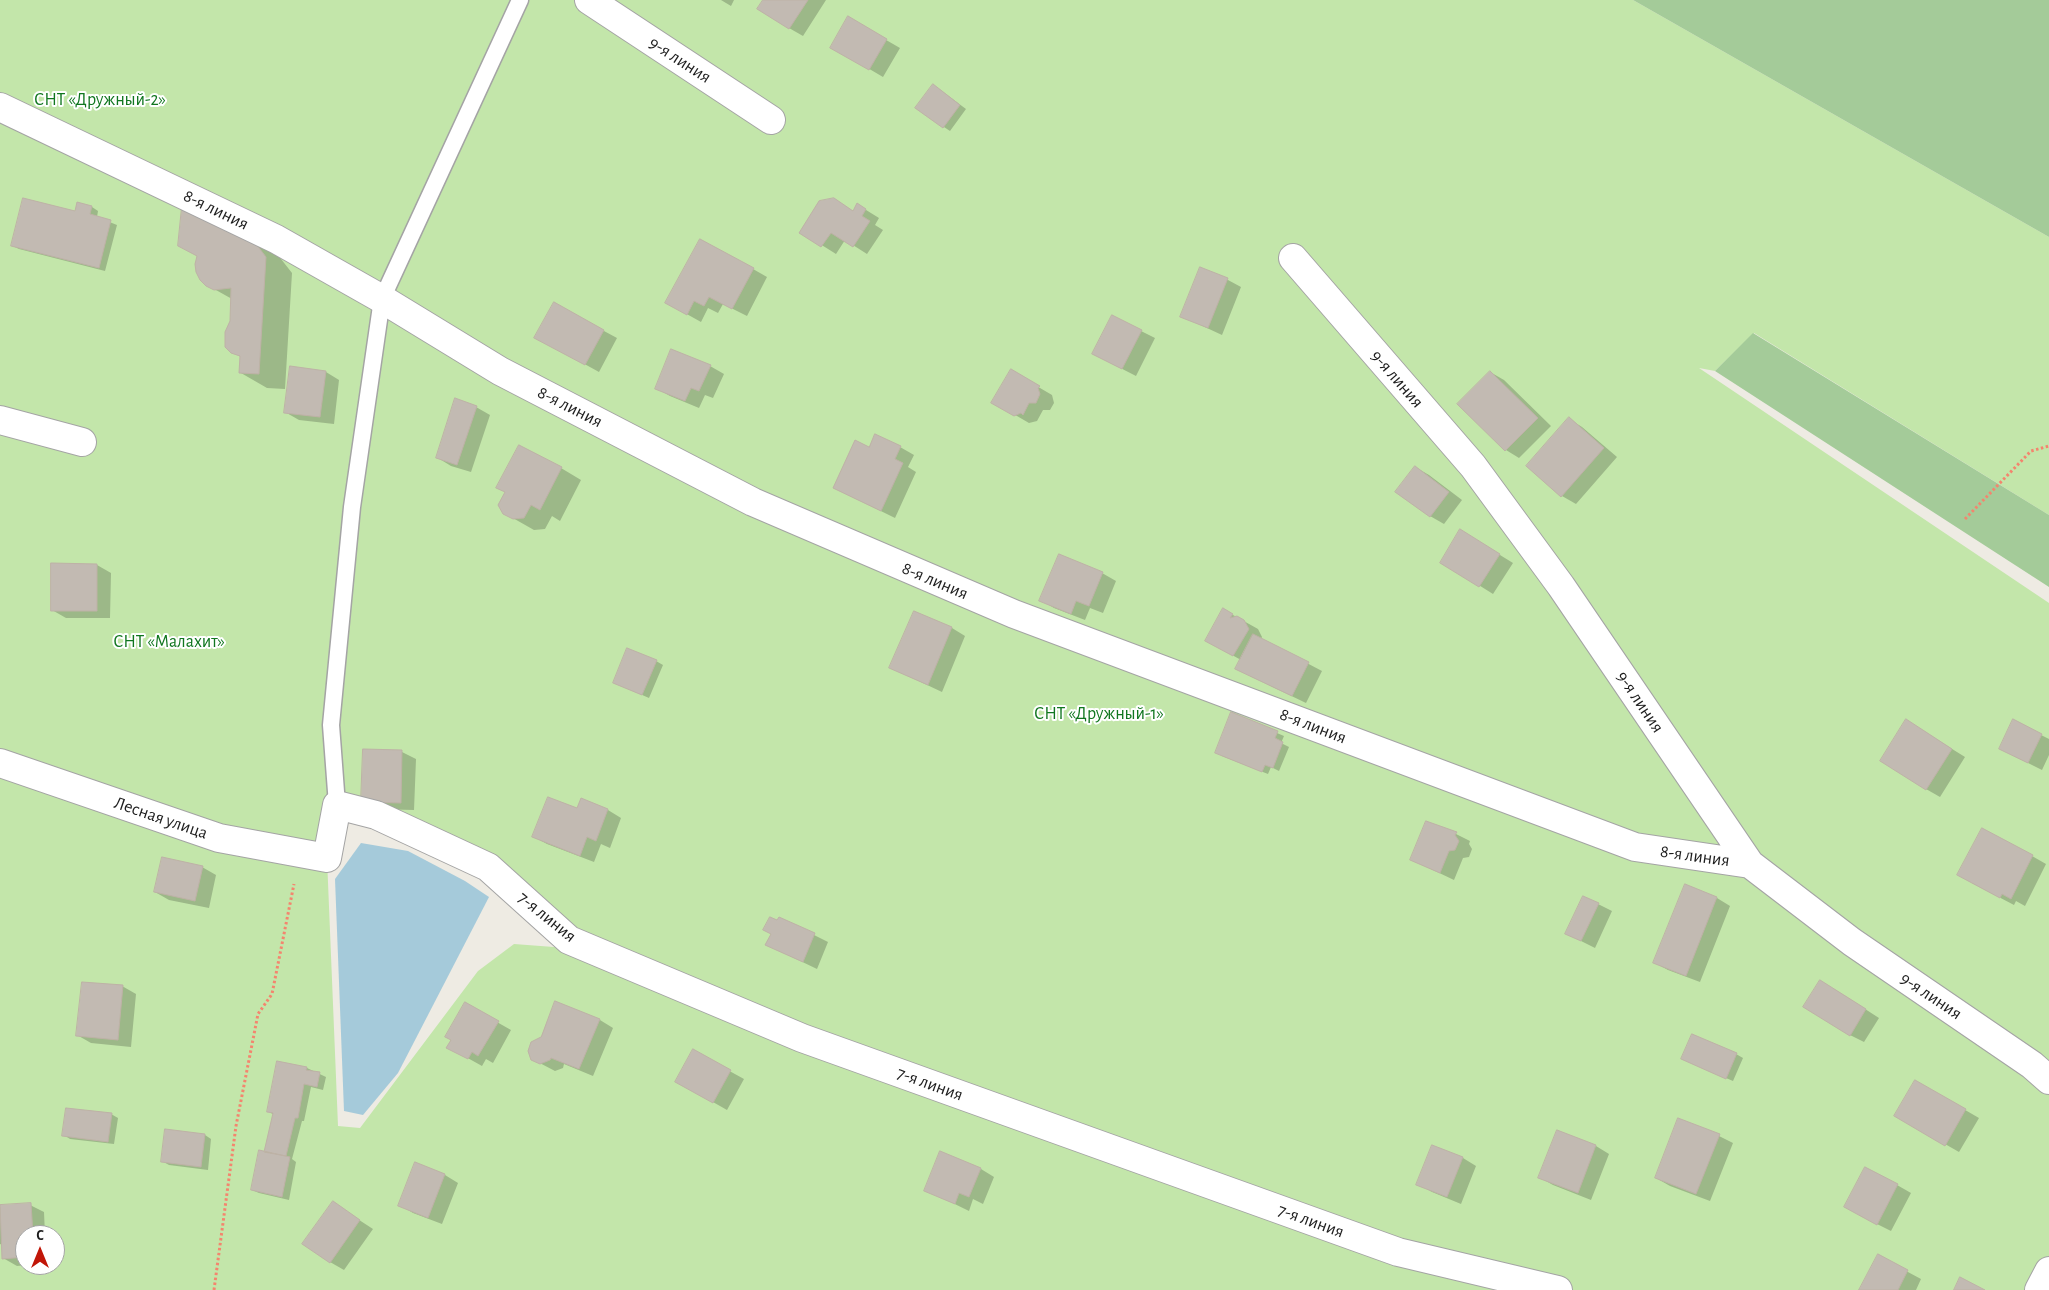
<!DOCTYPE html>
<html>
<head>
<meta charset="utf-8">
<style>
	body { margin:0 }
	#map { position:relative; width:2049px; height:1290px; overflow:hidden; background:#eeebe3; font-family:"Alegreya Sans",sans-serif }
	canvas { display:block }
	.north { position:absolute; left:15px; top:1225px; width:50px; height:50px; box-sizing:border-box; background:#fff; border:1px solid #a5a5a5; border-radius:50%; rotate:0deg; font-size:14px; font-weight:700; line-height:20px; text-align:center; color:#1d1d1d }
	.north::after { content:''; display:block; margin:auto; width:18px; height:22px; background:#c11608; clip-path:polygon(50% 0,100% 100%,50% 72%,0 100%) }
</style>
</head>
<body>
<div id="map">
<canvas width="2049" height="1290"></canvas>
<div class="north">С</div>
</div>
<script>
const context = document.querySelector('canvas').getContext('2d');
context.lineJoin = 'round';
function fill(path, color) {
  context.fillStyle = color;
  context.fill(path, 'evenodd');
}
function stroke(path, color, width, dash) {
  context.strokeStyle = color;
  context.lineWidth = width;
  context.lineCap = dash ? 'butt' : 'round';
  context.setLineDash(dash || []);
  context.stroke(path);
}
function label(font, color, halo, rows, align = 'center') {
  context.font = font + ' "Alegreya Sans",sans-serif';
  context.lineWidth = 4;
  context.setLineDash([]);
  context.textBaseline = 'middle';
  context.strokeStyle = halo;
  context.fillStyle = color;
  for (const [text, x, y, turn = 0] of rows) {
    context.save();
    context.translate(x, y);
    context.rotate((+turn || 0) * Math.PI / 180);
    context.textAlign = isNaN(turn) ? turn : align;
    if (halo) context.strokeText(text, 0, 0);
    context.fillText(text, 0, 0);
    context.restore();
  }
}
const grass = new Path2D(`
	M0,0H1633L2049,237V515L1754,333L1715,371L1699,368L2049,603V1271L2039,1290H0ZM337,805L488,867L567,948L514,944L478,971L360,1128L338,1126L327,858ZM25,1235H55V1265H25Z`);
const forest = new Path2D(`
	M1633,0H2049V237Z
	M1753,333L2049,515V587L1715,371Z`);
const water = new Path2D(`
	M361,843L408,851L465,881L489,897L398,1073L363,1115L344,1111L335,879Z`);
const shadow = new Path2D(`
	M721,0H734L731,6Z
	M764,0H826L803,36L789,28Z
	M848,18L900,48L883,77L832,47Z
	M939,89L966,109L950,131L944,127Z
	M834,199L854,212L858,205L879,218L875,225L883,230L867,254L845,240L836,254L801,232Z
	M78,203L92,207L98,211L97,217L117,225L105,271L19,249L13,246L76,212Z
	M179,245H270L292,273L285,389L267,388L241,373V357L232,352V299L207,285L198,256Z
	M753,269L767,277L747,316L723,304L718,313L708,308L701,322L667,303Z
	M1201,269L1228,280L1241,287L1222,335L1181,316Z
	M604,331L617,338L599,372L550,345Z
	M1141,331L1155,338L1136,376L1093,354Z
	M710,366L724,374L713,398L705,395L699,408L670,396L656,388Z
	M1011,371L1052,395L1054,403L1050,410H1043L1037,421L1029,423L993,402Z
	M326,372L339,380L334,424L299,420L285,412Z
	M1490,372L1504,380L1551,426L1519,458L1506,450Z
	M476,407L490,415L471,472L451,466L438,458Z
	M1569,419L1582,427L1617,457L1576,504L1562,496L1528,466Z
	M900,447L914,455L908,467L916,472L895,518L834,488L870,448Z
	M1415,467L1429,475L1462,500L1444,524L1430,516Z
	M561,468L581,480L560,521L552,516L545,529L534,530L504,513Z
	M1474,539L1513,563L1493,594L1442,562Z
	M52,564L97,565L111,573L110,618H66L52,610Z
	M1102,573L1116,581L1103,613L1090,608L1085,620L1054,608L1041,600Z
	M1224,610L1258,629L1262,637L1261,639L1322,671L1306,703L1250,676L1241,660L1207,641Z
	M914,613L952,628L965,636L942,692L891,668Z
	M656,661L663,665L649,698L615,683Z
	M1232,714L1284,736L1281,743L1289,747L1279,771L1271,767L1268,774L1222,756Z
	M1920,729L1965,757L1940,797L1926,789Z
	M2041,735L2049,739V755L2042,770L2014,756Z
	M364,750L402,752L416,759L414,810L376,809Z
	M581,800L608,810L621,818L610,848L601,844L594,862L547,844L534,837L578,810Z
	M1427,822L1456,834L1470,841L1469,844L1472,849L1469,857L1463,858L1454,880L1412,860Z
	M2032,856L2046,864L2025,906L2016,901L2014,905L1972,883Z
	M202,867L216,875L209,908L169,900L155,892Z
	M1717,898L1730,906L1700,982L1668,970L1655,963Z
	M1598,904L1612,911L1595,948L1567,934Z
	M780,918L828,942L817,969L767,945Z
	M122,986L136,994L131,1047L91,1043L77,1035Z
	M1834,989L1879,1018L1864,1042L1850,1035Z
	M556,1003L600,1020L613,1028L593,1076L564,1064L563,1068L555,1071L532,1059Z
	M465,1004L511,1030L493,1063L486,1059L482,1066L448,1047Z
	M693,1051L744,1079L727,1110L690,1089Z
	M1736,1054L1743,1058L1733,1081L1689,1062Z
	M307,1068L326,1077L323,1090L311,1087L304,1121H302L292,1159L296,1162L289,1200L259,1193L252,1190L265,1153L274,1115L268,1111Z
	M1915,1081L1979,1118L1959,1152L1896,1116Z
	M111,1114L118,1118L114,1144L70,1139L64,1135Z
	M1558,1131L1596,1146L1609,1154L1591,1200L1553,1185L1539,1177Z
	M205,1135L211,1139L208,1170L169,1165L162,1161Z
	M1719,1136L1733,1143L1710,1201L1670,1186L1656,1178Z
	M1433,1147L1463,1158L1476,1166L1461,1204L1432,1192L1418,1184Z
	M416,1164L445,1175L458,1183L442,1224L413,1213L400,1205Z
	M981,1169L994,1177L983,1204L973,1199L969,1211L926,1190Z
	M1897,1185L1911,1193L1891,1231L1859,1215Z
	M333,1203L373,1229L344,1270L330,1262Z
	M30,1205L44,1212L45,1235H25V1265H27L17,1266L3,1258V1245L0,1244V1207Z
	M1878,1256L1921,1279L1916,1290H1861Z`);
const building = new Path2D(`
	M763,0H808L789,29L757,9Z
	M848,16L887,39L869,70L830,48Z
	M933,84L960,105L943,128L915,108Z
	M23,198L75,211L77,202L92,206L90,214L111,220L99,268L11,246Z
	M834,198L853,211L857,203L866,209L862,216L870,221L853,247L831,233L821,247L799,233L819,201Z
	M182,207L244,228L266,257L259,374L239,373L240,356L231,353L225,347V332L230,321L231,288L214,290L206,286L200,280L196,272L195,264L197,256L178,246Z
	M700,239L754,268L732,309L709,297L704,306L694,301L687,315L665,303Z
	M1200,267L1228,278L1208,328L1180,317Z
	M554,302L604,330L585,365L534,338Z
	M1112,315L1142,330L1122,369L1092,354Z
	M671,349L711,365L699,391L691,388L685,401L655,389Z
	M290,366L326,371L320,417L284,413Z
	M1011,369L1040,386L1038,388L1040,394L1036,403H1029L1023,415L1021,413L1014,416L991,403Z
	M1490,371L1538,418L1505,451L1457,404Z
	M455,398L477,406L457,465L436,458Z
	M1569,417L1604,448L1561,497L1526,466Z
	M875,434L901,446L895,459L903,463L881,511L833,488L855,440L869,447Z
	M519,445L562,467L540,510L531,505L524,518L513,519L503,514L498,505L505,492L496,488Z
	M1415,466L1449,492L1430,517L1395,492Z
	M1460,529L1500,554L1479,587L1440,563Z
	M1059,554L1103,572L1089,606L1076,601L1071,614L1039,601Z
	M51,563L97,564V611H51Z
	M1223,608L1233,614L1230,618L1237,616L1244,620L1249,629L1233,656L1205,641Z
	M914,611L952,627L928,685L889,668Z
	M1253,634L1309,662L1292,696L1235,669Z
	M627,648L657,660L642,695L613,683Z
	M1231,712L1278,731L1275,738L1283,742L1273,768L1265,765L1262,772L1215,753Z
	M1906,719L1952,749L1926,790L1880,761Z
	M2013,719L2042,734L2028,763L1999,749Z
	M363,749L402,750L401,803L361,802Z
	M548,797L577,808L581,798L608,809L596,841L587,837L580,856L532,837Z
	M1426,821L1457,832L1455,835L1459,841L1455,850L1449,851L1440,873L1410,860Z
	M1982,828L2033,855L2011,899L2002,894L2000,898L1957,875Z
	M162,857L203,866L195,901L154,892Z
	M1685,884L1717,897L1686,976L1653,963Z
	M1583,896L1599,903L1581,941L1565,934Z
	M770,917L777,920L779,917L815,933L803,962L765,945L771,934L763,930Z
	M1820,980L1866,1009L1850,1036L1803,1007Z
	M82,982L123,985L118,1040L76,1036Z
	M555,1001L600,1019L579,1069L551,1058L550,1060L540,1064L531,1060L528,1051L531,1042L541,1037Z
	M465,1002L499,1021L478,1056L472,1052L468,1059L446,1048L451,1040L445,1037Z
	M1692,1034L1737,1053L1726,1079L1681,1059Z
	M693,1049L731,1070L713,1103L675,1082Z
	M277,1061L307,1067L306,1070L320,1072L317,1087L304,1084L298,1118H295L286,1156L264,1152L273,1113L267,1112Z
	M1915,1080L1966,1109L1945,1146L1894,1116Z
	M66,1108L112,1113L108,1142L62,1136Z
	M1678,1118L1720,1134L1696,1194L1655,1178Z
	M165,1129L205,1134L201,1167L161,1162Z
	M1557,1130L1596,1145L1578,1193L1538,1178Z
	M1432,1145L1463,1157L1447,1197L1416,1185Z
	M259,1150L290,1157L282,1197L251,1190Z
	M940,1151L981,1168L969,1197L959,1193L955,1204L924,1191Z
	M415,1162L445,1174L428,1218L398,1206Z
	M1865,1167L1898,1184L1877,1225L1844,1207Z
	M333,1201L360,1220L330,1263L302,1244Z
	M31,1203L33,1235H25V1257L2,1259L0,1205Z
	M1878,1254L1908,1270L1898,1290H1859Z
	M1960,1277L1985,1290H1954Z`);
const path = new Path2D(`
	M1965,519L2031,451L2049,446
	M214,1290L236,1126L258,1014L272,994L294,884`);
const lane = new Path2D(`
	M337,805L331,725L352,507L382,299L520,0`);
const street = new Path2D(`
	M589,0L771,120
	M0,107L276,239L382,299L500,371L753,502L1014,614L1635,847L1750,864
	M1293,258L1473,466L1561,586L1750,864L1852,942L2032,1065L2049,1080
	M0,420L82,442
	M0,763L219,838L327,858L337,805L376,815L488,867L569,940L802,1038L1398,1252L1558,1290
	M2039,1290L2049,1271`);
const streetNames = [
	["9-я линия",680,60,33],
	["8-я линия",216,210,26],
	["9-я линия",1397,379,49],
	["8-я линия",570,407,27],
	["8-я линия",935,581,23],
	["9-я линия",1640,702,56],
	["8-я линия",1313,726,21],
	["Лесная улица",161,818,19],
	["8-я линия",1695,856,8],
	["7-я линия",547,917,39],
	["9-я линия",1931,996,34],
	["7-я линия",930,1084,20],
	["7-я линия",1311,1221,20]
];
const parkNames = [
	["СНТ «Дружный-2»",100,100],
	["СНТ «Малахит»",169,642],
	["СНТ «Дружный-1»",1099,714]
];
fill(grass, '#c3e6aa');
fill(forest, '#a4cb99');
fill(water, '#a5cada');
fill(shadow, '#0003');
fill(building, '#c2bab2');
stroke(building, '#beb2a6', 1);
stroke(lane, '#a4a4a4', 19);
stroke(street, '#a4a4a4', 30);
stroke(path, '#f4856e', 3, [2.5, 2.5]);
stroke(lane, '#fff', 16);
stroke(street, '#fff', 28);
label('18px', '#1d1d1d', '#fff', streetNames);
label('18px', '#10761f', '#fff', parkNames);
</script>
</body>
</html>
